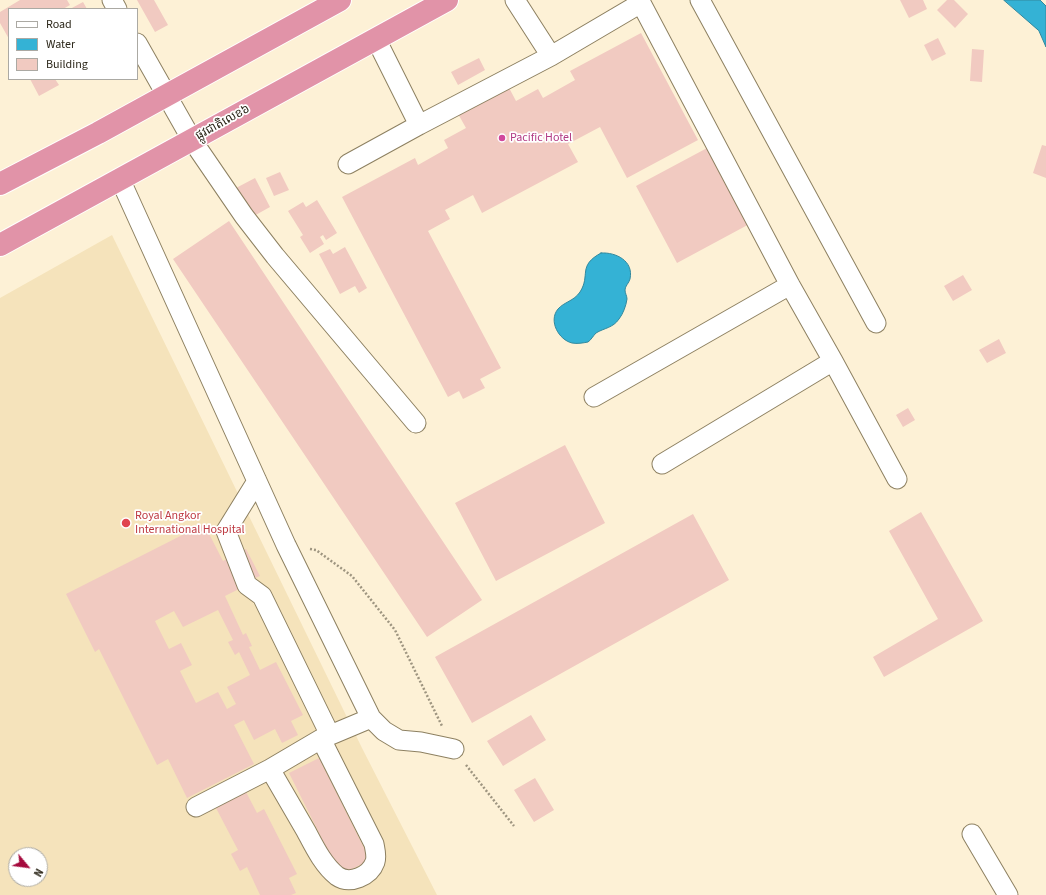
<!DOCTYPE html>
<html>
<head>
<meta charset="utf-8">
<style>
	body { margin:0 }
	#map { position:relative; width:1046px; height:895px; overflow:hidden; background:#fdf1d6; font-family:"Source Sans 3",sans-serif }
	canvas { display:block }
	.legend { position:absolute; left:8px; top:8px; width:130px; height:72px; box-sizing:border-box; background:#fff; border:1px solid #aba9a3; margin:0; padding:5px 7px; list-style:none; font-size:12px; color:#2c271a }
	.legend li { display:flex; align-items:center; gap:8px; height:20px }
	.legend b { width:20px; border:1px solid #aba9a3 }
	.north { position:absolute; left:8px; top:847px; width:40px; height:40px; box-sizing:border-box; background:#fff; border:1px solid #aba9a3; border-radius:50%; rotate:119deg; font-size:11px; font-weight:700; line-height:16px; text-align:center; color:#2c271a }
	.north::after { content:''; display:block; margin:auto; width:14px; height:18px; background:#a50a3d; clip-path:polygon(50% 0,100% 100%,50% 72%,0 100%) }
</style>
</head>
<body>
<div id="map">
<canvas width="1046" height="895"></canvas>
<ul class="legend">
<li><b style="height:5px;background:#fff"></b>Road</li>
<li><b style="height:11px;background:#34b2d5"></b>Water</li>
<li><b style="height:11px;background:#f1cac1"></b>Building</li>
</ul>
<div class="north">N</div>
</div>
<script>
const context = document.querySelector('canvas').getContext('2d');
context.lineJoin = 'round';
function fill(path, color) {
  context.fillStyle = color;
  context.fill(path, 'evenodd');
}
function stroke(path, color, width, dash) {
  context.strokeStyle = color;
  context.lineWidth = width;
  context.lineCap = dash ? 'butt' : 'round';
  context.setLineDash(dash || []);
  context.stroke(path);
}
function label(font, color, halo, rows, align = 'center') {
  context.font = font + ' "Source Sans 3","Noto Sans Khmer",sans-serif';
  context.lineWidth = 3.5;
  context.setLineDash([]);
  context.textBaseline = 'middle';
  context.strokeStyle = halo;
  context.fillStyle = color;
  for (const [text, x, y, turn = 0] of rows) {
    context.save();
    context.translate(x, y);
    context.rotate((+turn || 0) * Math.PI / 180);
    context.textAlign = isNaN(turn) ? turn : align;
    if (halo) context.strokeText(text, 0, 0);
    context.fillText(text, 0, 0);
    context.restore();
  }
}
const built = new Path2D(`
	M112,235L362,748L437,895H0V298ZM16,855H40V879H16Z`);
const water = new Path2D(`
	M1004,0H1040L1046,6V47L1039,31Z
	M601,253C616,252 634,261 630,279C629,283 625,286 625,290C625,293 627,296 627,299C626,306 623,314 619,319C613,328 604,328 596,333C593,336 591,340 588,342C583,343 577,344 572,343C559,340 548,321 558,309C564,302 574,301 580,292C591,275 577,266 601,253Z`);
const building = new Path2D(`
	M20,0H67L70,5L63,9H9V39L0,23V12Z
	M137,0H154L168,25L155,32Z
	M900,0H923L927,9L909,18Z
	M947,0H954L968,14L955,28L937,10Z
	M83,2L87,9H70Z
	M641,33L698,140L627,178L600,127L568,144L578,162L482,213L473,195L445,210L450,219L428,231L501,368L480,379L485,388L463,399L459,391L448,397L342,197L415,158L418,165L448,148L444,140L466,128L457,112L507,84L516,101L538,89L543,98L575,80L570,71Z
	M938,38L946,54L932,61L924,45Z
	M972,49L984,50L982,82L970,81Z
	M479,58L485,70L458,85L451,72Z
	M30,79H55L59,85L39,96Z
	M1042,145L1046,146V178L1033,173Z
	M709,147L755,221L677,263L636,186Z
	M280,172L289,190L274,196L266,178Z
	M255,178L270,207L252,217L236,188Z
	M317,200L337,233L326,240L323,235L320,237L324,244L310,253L300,237L303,235L288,211L303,202L306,207Z
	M229,221L482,600L427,637L173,259Z
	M345,247L367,288L359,293L355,286L340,294L319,254L330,249L333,254Z
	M963,275L972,290L953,301L944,286Z
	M999,339L1006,353L987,363L979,350Z
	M908,408L915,420L903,427L896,415Z
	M565,445L605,523L496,581L455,503Z
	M921,512L983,621L884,677L873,657L938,619L889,531Z
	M693,514L729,580L472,723L435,657Z
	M204,524L223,561L246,549L260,576L246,582L247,585L225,596L243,635L246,633L252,646L249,647L260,670L276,662L303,715L291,721L298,735L282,743L275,729L254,740L244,720L234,725L254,764L187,798L168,759L157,765L99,649L95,652L66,594ZM218,610L233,640L228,642L235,655L239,652L250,675L227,687L236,704L227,709L218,692L196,703L180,671L192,665L181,643L169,649L155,621L174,611L183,627Z
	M531,715L546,740L503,766L487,741Z
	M319,758L370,860L340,875L289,773Z
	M535,778L554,810L534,822L514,790Z
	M246,792L257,813L264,809L297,874L289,878L296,893L291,895H260L247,867L240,871L231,854L238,850L216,808Z`);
const path = new Path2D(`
	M310,549L316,550L352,576L395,630L442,726
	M466,765L514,826`);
const minor = new Path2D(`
	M112,0L117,9
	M515,0L551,56
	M700,0L876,323
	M641,3L790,285L833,361L897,479
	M376,39L419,125L551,56L641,3L640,0
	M137,43L192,140L244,216L275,256L416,423
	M348,164L419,125
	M120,179L286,545L371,718L321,739L270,769L196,807
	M594,397L790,285
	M662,464L833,361
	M257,481L226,531L247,585L262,596L330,735
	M371,718L384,731L399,740L421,742L454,749
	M270,769C282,790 294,810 306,831C314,846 323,865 337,876C350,885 370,876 375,862C377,856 375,850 374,844L321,739
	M972,834L1008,895`);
const highway = new Path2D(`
	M0,184L98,133L340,0
	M0,245L447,0`);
const markers = [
	[502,138,4,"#d1479c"],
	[126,523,5,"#e0444e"]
];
const streetNames = [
	["ផ្លូវជាតិលេខ៦",223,123,-29]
];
const hotelNames = [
	["Pacific Hotel",510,138]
];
const healthNames = [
	["Royal Angkor",135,516],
	["International Hospital",135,530]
];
fill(built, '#f5e3bb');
fill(water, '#34b2d5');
stroke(water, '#32889d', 1);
fill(building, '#f1cac1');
stroke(minor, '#8d8061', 21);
stroke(highway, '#fff', 24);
stroke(path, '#9e9580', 2.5, [2, 2]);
stroke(minor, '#fff', 19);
stroke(highway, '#e193a8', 22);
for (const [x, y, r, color] of markers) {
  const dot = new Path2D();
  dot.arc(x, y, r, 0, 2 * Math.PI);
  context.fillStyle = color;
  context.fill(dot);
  stroke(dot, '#fff', 1.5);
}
label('12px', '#2c271a', '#fff', streetNames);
label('12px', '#b23c85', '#fff', hotelNames, 'left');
label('12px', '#be3a42', '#fff', healthNames, 'left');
</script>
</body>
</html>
